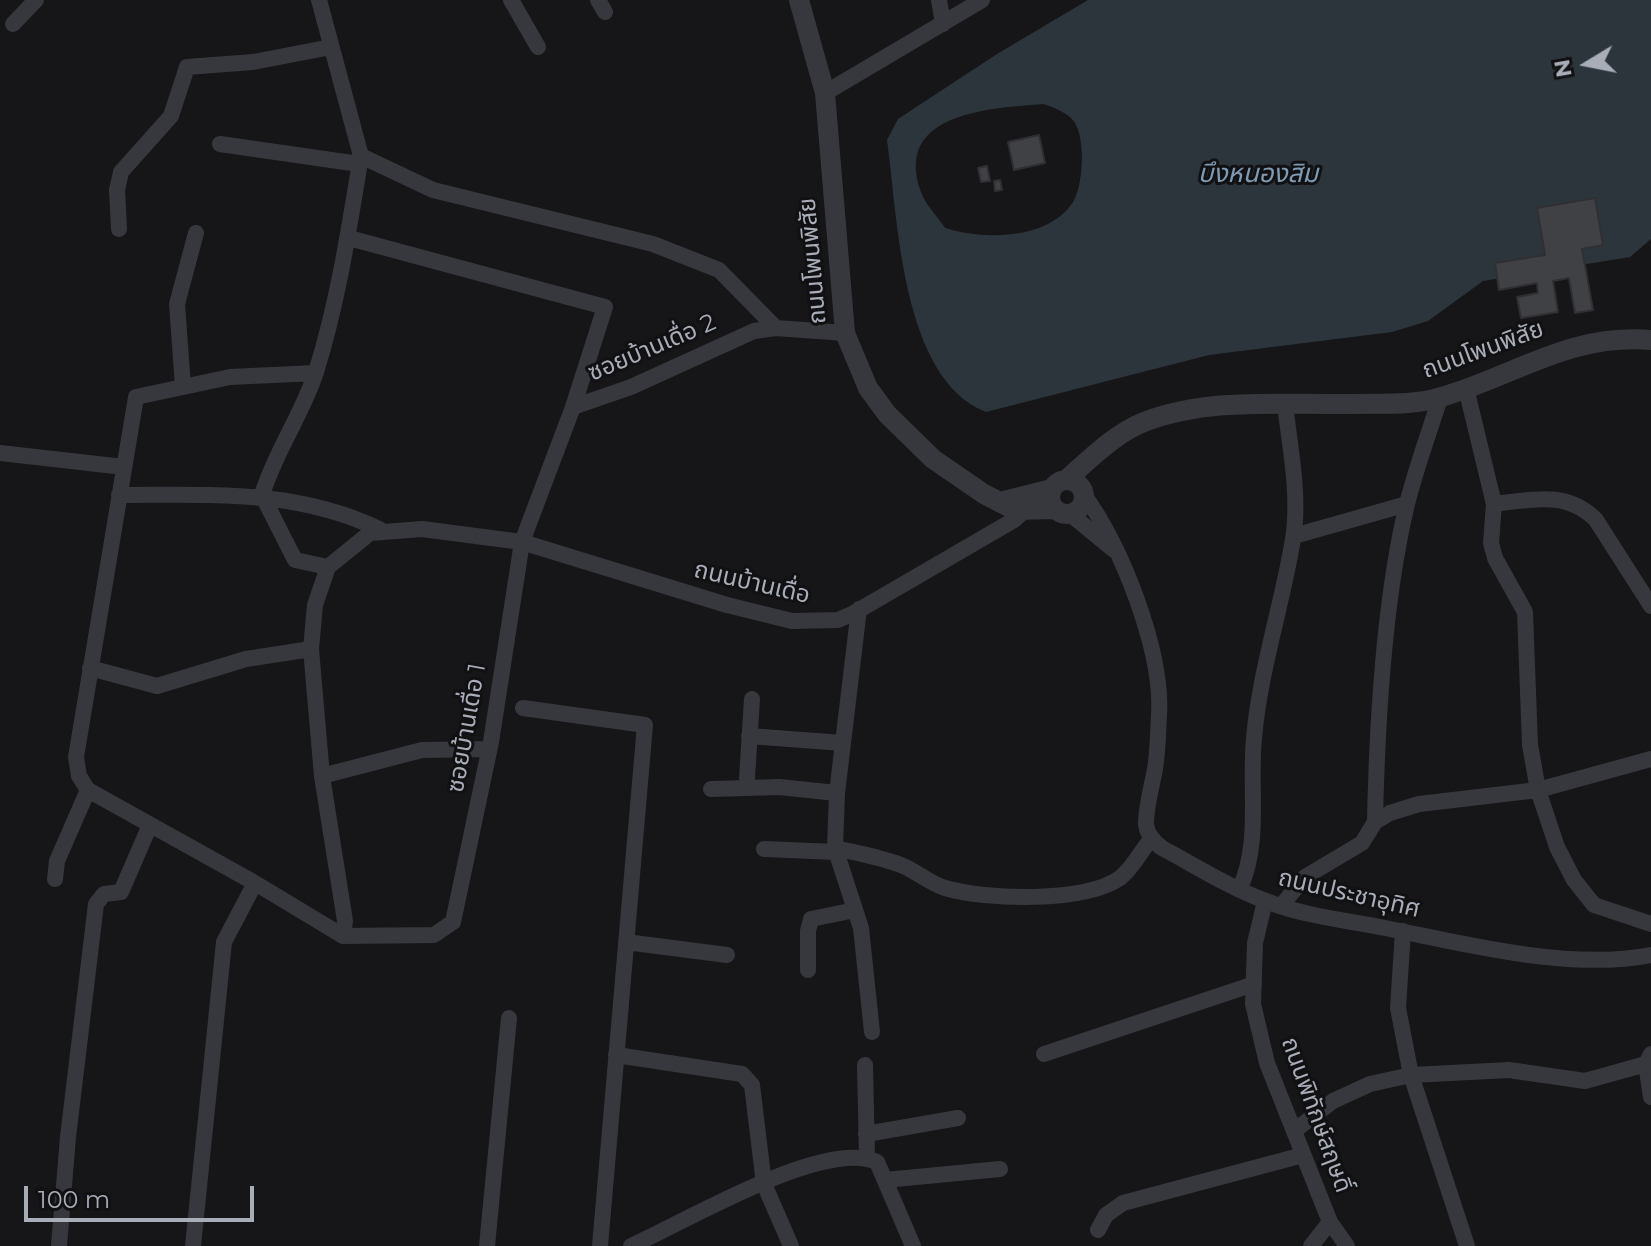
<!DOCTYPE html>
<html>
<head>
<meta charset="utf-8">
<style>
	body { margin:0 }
	#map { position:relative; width:1651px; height:1246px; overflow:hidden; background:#161618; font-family:Montserrat,sans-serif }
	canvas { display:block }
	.north { position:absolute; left:1547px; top:24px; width:80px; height:80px; -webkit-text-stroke:6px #111113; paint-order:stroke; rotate:260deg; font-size:22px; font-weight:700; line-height:32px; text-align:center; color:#a8adb8 }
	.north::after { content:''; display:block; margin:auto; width:28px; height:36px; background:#a8adb8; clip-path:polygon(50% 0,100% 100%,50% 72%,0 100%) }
	.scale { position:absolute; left:24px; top:1186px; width:230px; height:36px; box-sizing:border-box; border:4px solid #a8adb8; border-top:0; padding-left:10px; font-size:24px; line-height:28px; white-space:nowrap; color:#a8adb8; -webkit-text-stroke:6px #111113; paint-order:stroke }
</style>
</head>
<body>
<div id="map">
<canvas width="1651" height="1246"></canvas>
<div class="north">N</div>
<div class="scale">100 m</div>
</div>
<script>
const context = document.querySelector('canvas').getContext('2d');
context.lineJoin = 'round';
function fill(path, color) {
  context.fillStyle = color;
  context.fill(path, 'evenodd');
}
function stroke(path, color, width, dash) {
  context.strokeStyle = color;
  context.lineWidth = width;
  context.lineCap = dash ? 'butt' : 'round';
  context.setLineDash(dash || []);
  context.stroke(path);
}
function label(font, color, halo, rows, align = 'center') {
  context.font = font + ' Montserrat,"Noto Sans Thai",sans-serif';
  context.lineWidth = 6;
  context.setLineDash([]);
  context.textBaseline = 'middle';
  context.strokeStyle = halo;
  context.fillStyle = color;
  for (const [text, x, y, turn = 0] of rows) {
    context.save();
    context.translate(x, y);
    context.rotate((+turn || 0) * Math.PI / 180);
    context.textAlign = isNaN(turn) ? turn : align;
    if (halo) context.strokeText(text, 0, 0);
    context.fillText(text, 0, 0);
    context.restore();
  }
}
const water = new Path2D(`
	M1088,0H1651V239L1630,257L1483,281L1428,321L1392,332L1209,355L986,412C901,379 898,218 887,140L898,119L997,54ZM1043,104C1052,106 1064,112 1071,118C1087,132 1084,189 1071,205C1045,240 983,240 945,228C938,217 925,204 921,192C892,112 993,108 1043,104Z`);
const building = new Path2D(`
	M1039,135L1045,163L1014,170L1008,142Z
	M987,166L990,181L981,182L978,168Z
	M1000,180L1002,190L995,191L994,181Z
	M1595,198L1603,245L1582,249L1593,310L1575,313L1569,278L1553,281L1558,312L1521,318L1517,297L1538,293L1537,283L1499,290L1495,263L1545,255L1537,208Z`);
const minor = new Path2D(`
	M319,0L361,156L433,190L653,244L719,270L776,328
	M511,0L538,47
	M598,0L605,12
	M939,0L943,24
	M13,24L36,0
	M825,93L982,0
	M220,144L359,164
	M119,229L117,190L121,172L171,116L187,67L253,62L331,47
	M349,238L605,307L573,407
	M183,387L177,304L196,233
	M1466,388L1494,504L1491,543L1495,558L1525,612L1530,745L1538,790L1557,847L1574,880L1594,905L1651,924
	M0,453L124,467
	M119,495C210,495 297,489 381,530
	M1084,495C1121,544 1163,652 1159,714C1158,732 1158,751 1155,769C1152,786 1146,806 1146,824C1147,835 1154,842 1162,848C1196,866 1230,888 1266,901C1303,916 1345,920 1385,928C1467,944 1568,971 1651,955
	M1494,504C1531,500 1567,490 1596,520L1651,606
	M1069,513L1114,550
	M1294,536L1407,504
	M328,567L295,560L262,495C275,452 302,415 316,372C338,302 349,229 361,156
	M859,609L837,793L835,848L861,928L872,1032
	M90,668L157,686L246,659L311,649
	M523,708L645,725L600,1246
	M749,736L843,743
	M322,776L422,750L489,749
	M747,778L752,699
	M711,789L779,787L837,793
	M1375,822C1377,723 1384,600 1407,504C1416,468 1429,433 1440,398
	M835,848C857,853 880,857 901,865C916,871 929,883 945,888C986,900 1084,903 1120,878C1132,869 1141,851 1151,839
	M764,849L836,852
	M55,879L57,861L88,790
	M255,883L88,790L79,776L76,757L136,397L230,377L315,373
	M1240,888C1261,842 1249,788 1254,738C1260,670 1282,606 1293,539C1300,497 1290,447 1285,405
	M1265,901L1255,943L1253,1004L1267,1063L1330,1222L1347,1246
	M1281,906L1305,877L1362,843L1375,822L1390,813L1419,804L1538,790L1651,759
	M1403,931L1398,1008L1411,1075L1467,1246
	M343,936L345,921L322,776L311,649L315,605L328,567L370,533L422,529L522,542L727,605L792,621L838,620L854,613L1014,520L1029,507
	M626,942L727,955
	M808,970V931L811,919L855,910
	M1044,1054L1254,984
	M1651,1054L1646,1064L1651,1097
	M616,1055L742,1074L752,1085L764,1184L791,1246
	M865,1065L867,1157
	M1294,1131L1333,1101L1370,1084L1411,1075L1509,1070L1585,1081L1646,1064
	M866,1134L958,1118
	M885,1180L1000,1169
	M1098,1230L1106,1215L1123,1203L1303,1155
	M59,1246L68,1137L96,904L104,894L121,892L150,825
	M193,1246L224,942L255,883L343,936L434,935L453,922L491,742L522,542L573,407L631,387L754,331L776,328L845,333
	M487,1246L509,1018
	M631,1246C685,1222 824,1138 877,1162L913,1246
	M1311,1246L1330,1222`);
const tertiary = new Path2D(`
	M799,0L825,93L845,333L868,388L887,414L933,459L984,494L1015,510L1055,509
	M1066,480C1090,459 1114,434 1144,422C1208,397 1283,405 1350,404C1379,403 1413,406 1441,397C1515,376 1569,333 1651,340
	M1050 497a17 17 0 1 1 34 0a17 17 0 1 1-34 0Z
	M1000,502L1052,489`);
const streetNames = [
	["ถนนโพนพิสัย",813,261,-95],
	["ซอยบ้านเดื่อ 2",652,348,-23],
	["ถนนโพนพิสัย",1483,350,-20],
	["ถนนบ้านเดื่อ",752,583,13],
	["ซอยบ้านเดื่อ 1",467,728,-80],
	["ถนนประชาอุทิศ",1349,894,13],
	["ถนนพิทักษ์สฤษดิ์",1316,1115,70]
];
const waterNames = [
	["บึงหนองสิม",1258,174]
];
fill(water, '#2c353c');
fill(building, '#404145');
stroke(building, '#303034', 2);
stroke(minor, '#37383d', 16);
stroke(tertiary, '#37383d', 20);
label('24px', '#a8adb8', '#111113', streetNames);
label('italic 26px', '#7f9bb3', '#111113', waterNames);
</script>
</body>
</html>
